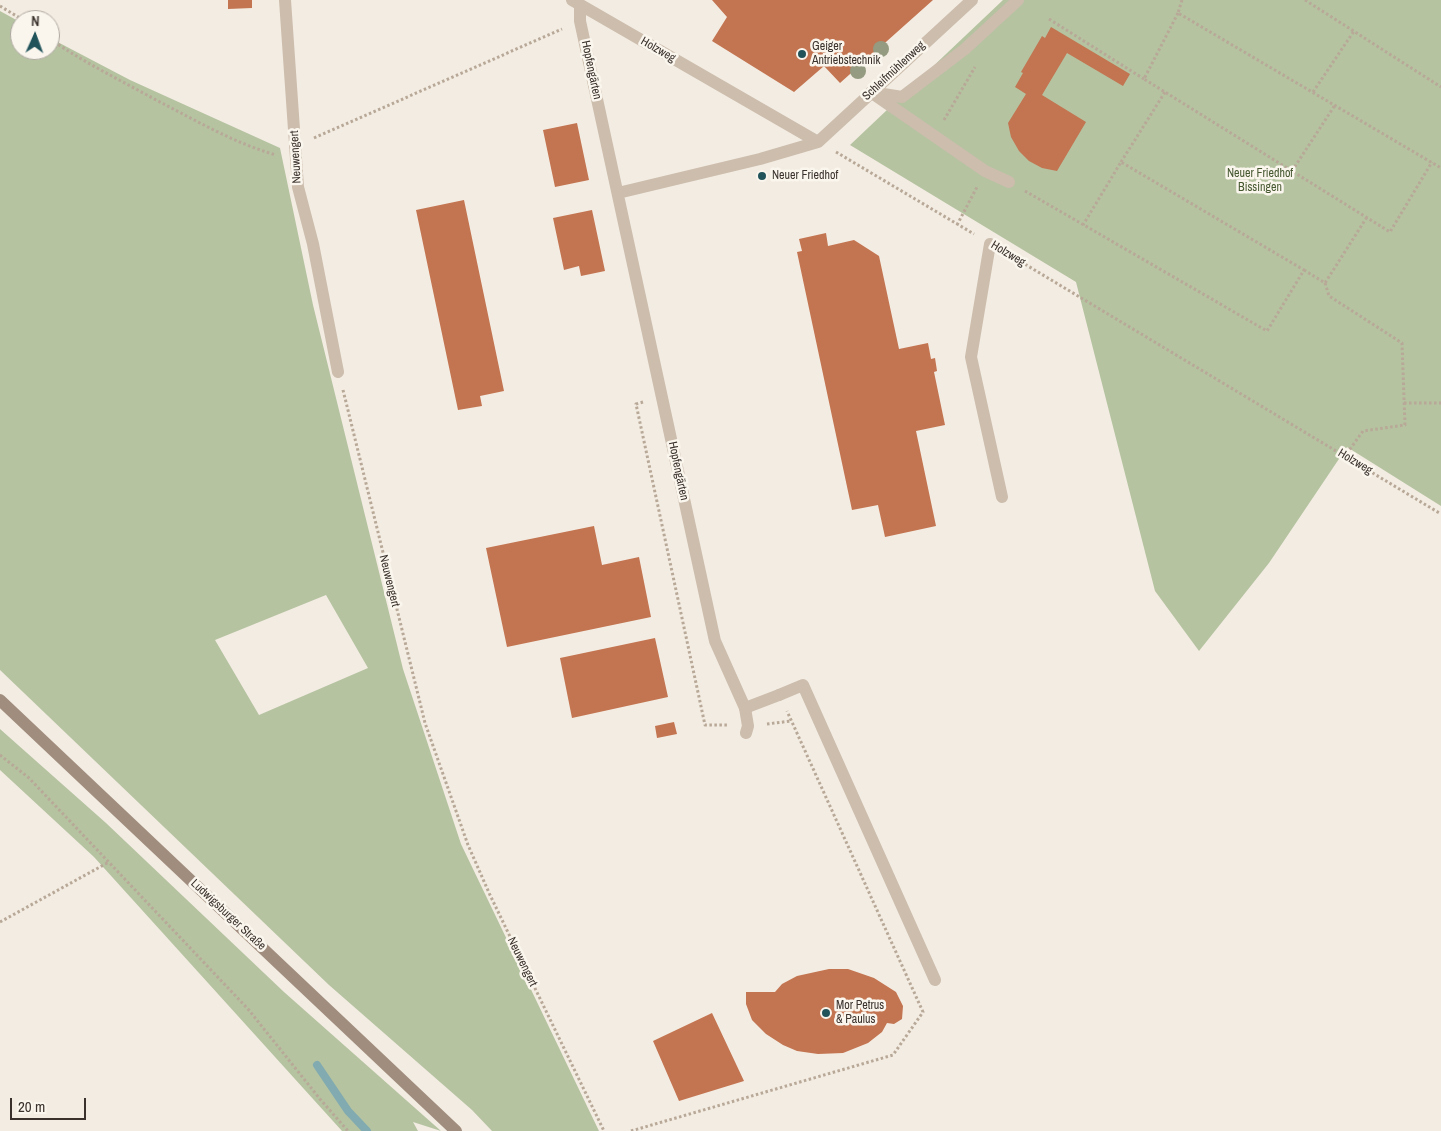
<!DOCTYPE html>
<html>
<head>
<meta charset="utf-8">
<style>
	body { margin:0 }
	#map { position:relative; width:1441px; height:1131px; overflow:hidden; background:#f3ece2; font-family:"Archivo Narrow",sans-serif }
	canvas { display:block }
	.north { position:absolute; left:10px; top:10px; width:50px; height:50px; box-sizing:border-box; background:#faf6ee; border:1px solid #ada7a0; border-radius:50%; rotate:2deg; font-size:14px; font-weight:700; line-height:20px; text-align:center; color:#3a312c }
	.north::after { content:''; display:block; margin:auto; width:18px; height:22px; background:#21535b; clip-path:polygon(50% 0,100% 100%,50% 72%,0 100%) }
	.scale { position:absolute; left:10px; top:1098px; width:76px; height:22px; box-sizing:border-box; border:2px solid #3a312c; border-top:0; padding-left:6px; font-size:15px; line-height:18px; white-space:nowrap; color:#3a312c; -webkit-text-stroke:4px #faf6ee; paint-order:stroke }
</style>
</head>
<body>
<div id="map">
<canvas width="1441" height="1131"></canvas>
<div class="north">N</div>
<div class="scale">20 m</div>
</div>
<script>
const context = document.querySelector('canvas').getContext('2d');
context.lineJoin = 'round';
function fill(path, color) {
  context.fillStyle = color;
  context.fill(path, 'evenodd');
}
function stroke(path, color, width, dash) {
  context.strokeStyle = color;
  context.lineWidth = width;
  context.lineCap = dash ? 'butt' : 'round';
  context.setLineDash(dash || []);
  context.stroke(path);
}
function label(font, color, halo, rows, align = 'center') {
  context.font = font + ' "Archivo Narrow",sans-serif';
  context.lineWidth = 5;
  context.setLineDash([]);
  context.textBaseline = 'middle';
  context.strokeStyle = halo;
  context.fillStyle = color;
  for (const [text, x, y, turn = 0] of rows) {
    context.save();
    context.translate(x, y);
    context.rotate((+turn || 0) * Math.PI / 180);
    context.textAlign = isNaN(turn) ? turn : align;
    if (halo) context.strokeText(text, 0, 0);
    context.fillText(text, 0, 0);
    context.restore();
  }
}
const green = new Path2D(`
	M1003,0H1441V506L1347,447L1269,563L1199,651L1155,591L1076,282L850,145Z
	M0,11L20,22V50H50V38L130,80L280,148L313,305L403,669L461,844L599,1131H492L472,1110L329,985L0,670ZM326,595L368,668L259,715L215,640Z
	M0,729L106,823L284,992L441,1131L413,1122L418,1131H342L94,857L0,770Z`);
const stream = new Path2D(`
	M317,1065L348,1111L367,1131`);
const building = new Path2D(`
	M228,0H252V8L228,9Z
	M712,0H933L840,83L824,66L794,92L712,41L727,17Z
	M1051,27L1130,74L1123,86L1067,53L1042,95L1086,122L1057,171L1042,168L1029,161L1019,151L1011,137L1008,123L1026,94L1015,87L1023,73L1021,72L1042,36L1045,38Z
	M577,123L589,180L555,187L543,130Z
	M464,200L504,391L480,396L482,406L458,410L416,210Z
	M592,210L605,271L581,276L579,266L564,270L553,218Z
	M826,233L828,246L854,240L879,256L899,349L928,343L931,359L935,358L937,371L934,372L945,425L916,431L936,526L885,537L878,505L852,510L797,252L802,251L799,239Z
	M594,526L602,565L639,557L651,617L507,647L486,548Z
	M655,638L668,697L572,718L560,658Z
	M674,722L677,734L657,738L655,726Z
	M829,969H848L874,978L896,992L903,1006L902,1019L894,1024L887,1023L882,1032L868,1043L843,1053L818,1054L797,1051L783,1045L766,1034L752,1020L746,1004V992H775L782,984L797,976Z
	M712,1013L744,1081L679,1101L653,1041Z`);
const path = new Path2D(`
	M1182,0L1178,13L1441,168
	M1305,0L1441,87
	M0,6L23,20
	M1178,13L1144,79L1390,232L1432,162
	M1049,19L1144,79
	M50,39C83,62 120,80 156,100C195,120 234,143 276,155
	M1313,92L1354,31
	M944,120L975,67
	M314,138L562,29
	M836,152L974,234
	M1121,162L1165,92
	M1292,171L1335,105
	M1025,191L1267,331L1304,270L1121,162L1083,225
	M957,225L977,187
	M1008,254L1441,514
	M1304,270L1325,283L1367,217
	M1325,283L1329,296L1402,343L1405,425L1363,431L1345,456
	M343,390L425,723L468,845L490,895L604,1131
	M643,402L636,404L705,725H728
	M1404,403H1441
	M767,724L791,721
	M0,755L29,778L248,1009L320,1099L348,1131
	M0,922L109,862
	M631,1131L893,1055L923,1012L787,711`);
const lane = new Path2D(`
	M285,0L298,187L313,244L338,372
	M871,92L902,97L965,49L1018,0
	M875,95L985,171L1009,182
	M990,244L971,357L1002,497
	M779,695L803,685L935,980
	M745,708L748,726L746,733`);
const street = new Path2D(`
	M572,0L818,142
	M580,5V21L715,641L745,708L779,695
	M618,193L760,159L818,142L972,0`);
const secondary = new Path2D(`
	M0,700L456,1131`);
const trees = [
	[881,49],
	[858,71]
];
const markers = [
	[802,54,5,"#21535b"],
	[762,176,5,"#21535b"],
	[826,1013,5,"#21535b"]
];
const poiNames = [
	["Geiger",812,47],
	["Antriebstechnik",812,61],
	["Neuer Friedhof",772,176],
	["Mor Petrus",836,1006],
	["& Paulus",836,1020]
];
const streetNames = [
	["Holzweg",658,50,30],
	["Hopfengärten",591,70,78],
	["Schleifmühlenweg",894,71,-43],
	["Neuwengert",296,157,-93],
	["Holzweg",1008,254,31],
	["Holzweg",1355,462,31],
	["Hopfengärten",678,471,78],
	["Neuwengert",389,581,76],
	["Ludwigsburger Straße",228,915,43],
	["Neuwengert",522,962,64]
];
const parkNames = [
	["Neuer Friedhof",1260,174],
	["Bissingen",1260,188]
];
fill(green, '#b5c3a1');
stroke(stream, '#81abb0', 8);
fill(building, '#c37450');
stroke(path, '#b8a897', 3, [2.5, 2.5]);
stroke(lane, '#ccbdad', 12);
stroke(street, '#ccbdad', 12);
stroke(secondary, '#a08d7e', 12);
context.fillStyle = '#949b80';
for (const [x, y] of trees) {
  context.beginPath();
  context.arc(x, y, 8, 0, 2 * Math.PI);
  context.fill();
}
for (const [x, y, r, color] of markers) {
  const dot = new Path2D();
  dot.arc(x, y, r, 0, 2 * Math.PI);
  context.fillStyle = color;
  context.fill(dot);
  stroke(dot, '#faf6ee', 2);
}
label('12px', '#3a312c', '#faf6ee', poiNames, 'left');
label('12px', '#3a312c', '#faf6ee', streetNames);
label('12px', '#465830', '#faf6ee', parkNames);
</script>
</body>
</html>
